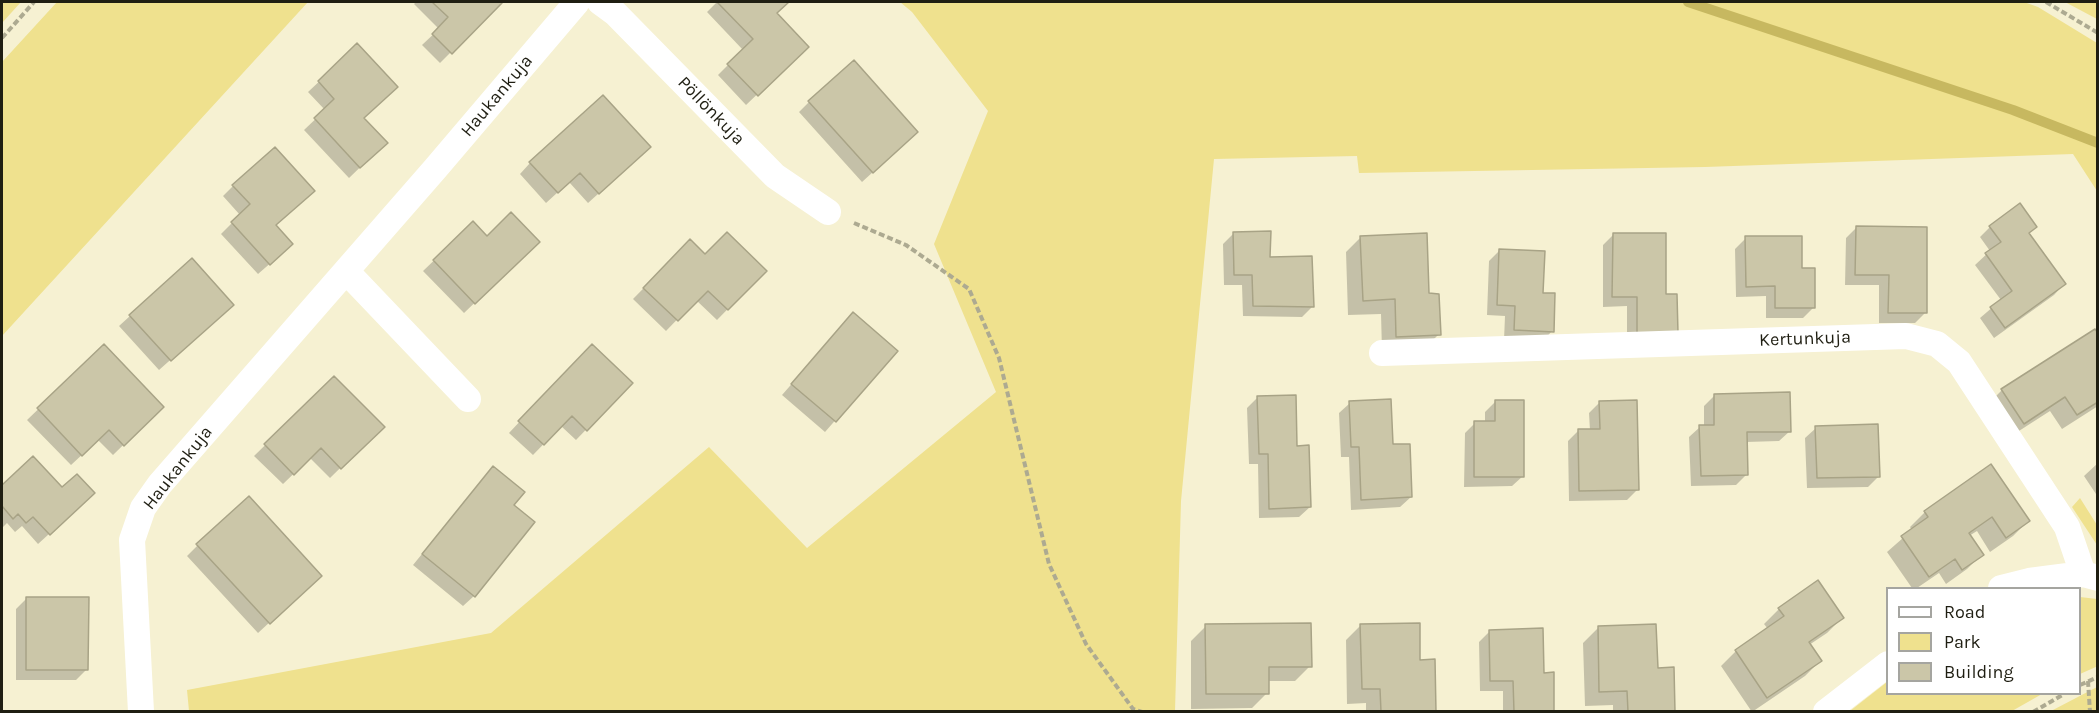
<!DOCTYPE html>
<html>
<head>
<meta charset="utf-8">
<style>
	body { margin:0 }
	#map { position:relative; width:2099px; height:713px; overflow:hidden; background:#f6f1d2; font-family:Karla,sans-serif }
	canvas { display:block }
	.frame { position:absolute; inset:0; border:3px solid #1f1e12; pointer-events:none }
	.legend { position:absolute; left:1886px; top:587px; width:195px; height:108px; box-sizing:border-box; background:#fff; border:2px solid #a5a5a0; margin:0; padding:8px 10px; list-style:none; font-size:18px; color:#1f1e12 }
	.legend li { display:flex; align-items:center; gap:12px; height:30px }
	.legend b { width:30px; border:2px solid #a5a5a0 }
</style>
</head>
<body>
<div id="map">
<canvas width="2099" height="713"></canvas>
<div class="frame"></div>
<ul class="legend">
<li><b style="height:8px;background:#fff"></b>Road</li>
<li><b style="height:16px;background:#efe18e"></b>Park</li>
<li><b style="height:16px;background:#cbc6a8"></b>Building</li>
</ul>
</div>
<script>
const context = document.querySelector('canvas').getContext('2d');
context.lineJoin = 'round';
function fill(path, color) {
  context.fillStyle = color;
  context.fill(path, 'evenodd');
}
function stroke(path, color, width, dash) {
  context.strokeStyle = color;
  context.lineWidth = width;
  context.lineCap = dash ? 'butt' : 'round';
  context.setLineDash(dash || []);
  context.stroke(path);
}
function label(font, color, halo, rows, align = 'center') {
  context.font = font + ' Karla,sans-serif';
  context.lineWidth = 4.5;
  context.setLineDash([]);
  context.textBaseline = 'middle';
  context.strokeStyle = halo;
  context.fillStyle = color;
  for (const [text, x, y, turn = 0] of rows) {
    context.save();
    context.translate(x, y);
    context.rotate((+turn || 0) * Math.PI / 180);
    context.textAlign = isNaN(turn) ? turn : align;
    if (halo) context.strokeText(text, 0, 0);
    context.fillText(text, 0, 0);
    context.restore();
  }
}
const green = new Path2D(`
	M2,2H21L2,23Z
	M57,2H308L2,336V62Z
	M900,2H2024L2038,7L2097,43V191L2073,154L1705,167L1359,173L1357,156L1214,159L1181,501L1175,711H189L187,690L491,633L709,447L807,548L996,392L934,244L988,111L912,12Z
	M2065,2H2097V20V19Z
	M2080,498L2097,525V545L2072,507Z
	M2080,597L2097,599L2098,666L2080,674Z
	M1887,682L1888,694H2042L2012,711H1850Z
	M2097,687V711H2051Z`);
const shadow = new Path2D(`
	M416,2H499L500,3L440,63L422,45L439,29L414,4Z
	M717,2H788L775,14L807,47L746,105L718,75L743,50L707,12Z
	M357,46L363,119L375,153L349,178L304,130L325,110L308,92Z
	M809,102L906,142L862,182L799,112Z
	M638,158L588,203L569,182L546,203L520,174L530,163Z
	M233,186L275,226L281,254L258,274L221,234L240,215L223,196Z
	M473,223L487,238L538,242L464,313L423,271Z
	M1990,227H2035L2028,234L2064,284L2054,295L1994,338L1980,318L2001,300L1975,265L1990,251L1980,237Z
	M1856,228L1925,313L1915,323H1879V285H1845L1846,238Z
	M1234,233L1268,258L1312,307L1302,317L1243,316L1242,285H1224L1223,244Z
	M1613,235L1664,296L1676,332L1627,343V306L1603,307V245Z
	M1361,237L1428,295L1439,334L1424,349L1382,351L1381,314L1348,315L1346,252Z
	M1746,238L1801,270L1814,307L1803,318H1766V296L1736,297L1735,249Z
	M690,241L705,256L765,271L717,320L696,300L666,331L633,299Z
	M1499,251L1542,294L1552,331L1542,342L1504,340L1505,316L1487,315L1489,261Z
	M853,314L896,351L825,432L782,395Z
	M221,315L159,370L119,326L130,316Z
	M2098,336V406L2062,429L2050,411L2008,438L1987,405L2002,390Z
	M104,346L162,407L113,455L98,440L71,465L27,420Z
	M581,356L631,383L576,440L561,426L533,455L509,433Z
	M334,378L382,427L330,478L310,458L283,484L254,456Z
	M1714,396L1790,431L1779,441L1746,442L1747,474L1736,485L1691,486L1689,437L1700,427H1704V406Z
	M1258,397L1296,448L1310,507L1299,517L1259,518L1258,464H1249L1247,408Z
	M1495,402L1523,476L1512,486L1464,487L1465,433L1475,423H1485V412Z
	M1600,402L1638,489L1627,500L1569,501L1568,441L1578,431H1590L1589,413Z
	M1350,403L1391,446L1411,497L1400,507L1351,510L1349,457H1341L1339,413Z
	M1816,428L1879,476L1868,487L1807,488L1805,438Z
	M33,458L62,490L82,504L38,544L22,526L15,532L7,523L2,528V487Z
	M2098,463V497L2084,476Z
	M1991,466L2028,521L2013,536L1990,552L1977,531L1969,536L1982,554L1967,569L1946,584L1939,573L1917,588H1912L1887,552L1912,530L1910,527L1925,512Z
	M483,479L474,596L463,606L413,565Z
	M198,545L309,586L258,633L187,556Z
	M27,598L87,669L76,680H16V609Z
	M1779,609L1842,618L1827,633L1809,645L1820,661L1805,676L1752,712L1721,666L1736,651L1768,629L1764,624Z
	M1361,625L1419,661L1434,712H1366V703L1347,704L1346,640Z
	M1206,626L1310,666L1295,681H1267V693L1252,708L1191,709V641Z
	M1598,628L1656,669L1673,712H1613V705L1585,706L1583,643Z
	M1490,631L1543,674L1553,712H1503V691H1480L1479,642Z`);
const stream = new Path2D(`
	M1688,2L2013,110L2098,143`);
const building = new Path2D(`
	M432,2H501L502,3L452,54L432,34L448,17Z
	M717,2H789L777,13L809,47L758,96L727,64L753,39Z
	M357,43L398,87L364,118L388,143L360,168L314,118L334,99L318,81Z
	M854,60L918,132L873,173L808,101Z
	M603,95L651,147L599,194L580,173L558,193L529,162Z
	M275,147L315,191L276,225L293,244L270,265L231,222L250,204L232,185Z
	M2020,203L2037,227L2029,233L2066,284L2005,328L1990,307L2012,291L1985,253L2001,242L1989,226Z
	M511,212L540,242L475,304L433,260L473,221L487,236Z
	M1856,226L1927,227V313H1888L1889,275H1855Z
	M1271,231L1270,257L1312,256L1314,307L1253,306L1252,275H1234L1233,232Z
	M727,232L767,271L728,310L708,291L678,321L643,288L690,239L705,254Z
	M1427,233L1429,293L1439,294L1441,335L1396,337L1395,299L1363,301L1360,236Z
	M1613,233H1666V294H1677L1678,333H1637V297H1612Z
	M1745,236H1802V268H1815V308H1775V286L1746,287Z
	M1499,249L1545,251L1543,293H1555L1554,332L1514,330L1515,306L1497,305Z
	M192,258L234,305L171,361L129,315Z
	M853,312L898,351L836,422L791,384Z
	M2095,329L2098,333V402L2077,415L2065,397L2024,424L2001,389Z
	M104,344L164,407L124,446L109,430L82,456L37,408Z
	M592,344L633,383L587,431L572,416L544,445L518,421Z
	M334,376L385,427L341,469L321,448L294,475L264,444Z
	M1790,392L1791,432H1747L1748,475L1701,476L1699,425H1714V394Z
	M1296,395L1297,446L1309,445L1311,507L1269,509L1268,454H1259L1257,396Z
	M1391,399L1393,444H1410L1412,497L1361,500L1359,447H1351L1349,401Z
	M1495,400H1524V477H1474V421H1495Z
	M1637,400L1639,490L1579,491L1578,429H1600L1599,401Z
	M1878,424L1880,477L1817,478L1815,426Z
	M33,456L62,487L77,474L95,493L50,535L33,517L26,523L18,514L13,519L2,506V485Z
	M1991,464L2030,521L2006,538L1992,517L1969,533L1984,555L1962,570L1955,559L1929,577L1901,536L1928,517L1924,511Z
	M493,466L525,492L514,505L535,522L475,597L422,554Z
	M249,496L322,576L270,624L196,544Z
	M1818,580L1844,618L1809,642L1822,661L1767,698L1735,650L1784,616L1778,608Z
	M26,597H89L88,670H26Z
	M1311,623L1312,667H1269V694H1206L1205,624Z
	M1420,623V660L1435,659L1436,712H1381L1380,689H1362L1360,624Z
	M1656,624L1658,668L1674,667L1675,712H1628L1627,691L1599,692L1598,626Z
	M1543,628L1544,673L1554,672V712H1514L1513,681H1490L1489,630Z`);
const path = new Path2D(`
	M2046,2L2098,33
	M2,38L34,2
	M854,223L906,245L969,289L999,358L1049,564L1086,644L1133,709L1142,712
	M2088,681L2090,712
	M2080,685L2098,677
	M2033,712L2064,694`);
const minor = new Path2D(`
	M600,2L615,13L775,176L828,212
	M346,271L468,399
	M1382,353L1906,336L1937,344L1959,362L2067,527L2083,574L2098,578
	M2001,588L2029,581L2083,574
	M141,712L132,540L143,508L160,484L435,169L577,2
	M1826,712L1888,664`);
const streetNames = [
	["Haukankuja",497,96,-50],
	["Pöllönkuja",711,111,46],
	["Kertunkuja",1805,339,-2],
	["Haukankuja",178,468,-52]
];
fill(green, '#efe18e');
fill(shadow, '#0003');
stroke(stream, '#c7b860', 10);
fill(building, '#cbc6a8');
stroke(building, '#a8a386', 1.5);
stroke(path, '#adaa91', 4, [6, 3]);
stroke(minor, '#fff', 26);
label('18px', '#1f1e12', '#fff', streetNames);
</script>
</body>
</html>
